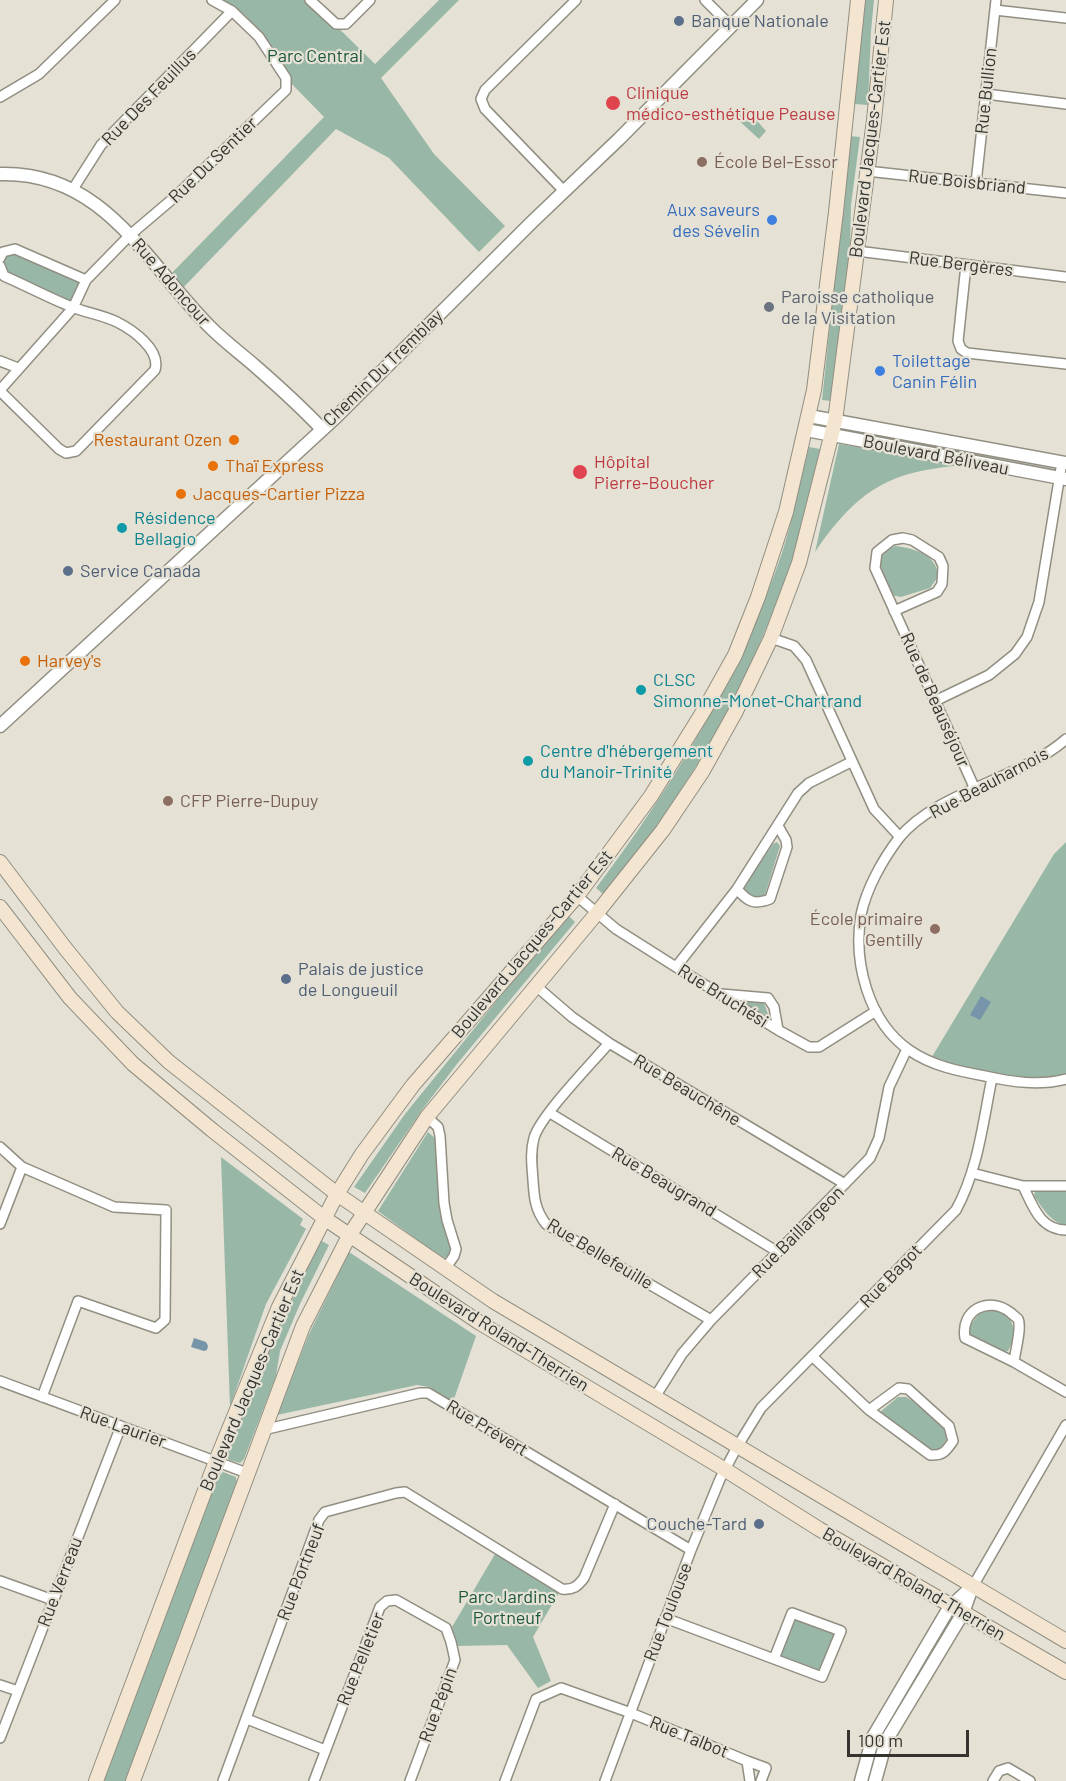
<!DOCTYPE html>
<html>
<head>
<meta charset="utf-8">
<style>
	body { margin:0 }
	#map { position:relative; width:1066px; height:1781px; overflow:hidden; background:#e5e2d5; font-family:Barlow,sans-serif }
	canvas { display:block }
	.scale { position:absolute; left:847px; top:1730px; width:122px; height:27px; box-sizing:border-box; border:3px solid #35332e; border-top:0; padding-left:8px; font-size:18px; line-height:21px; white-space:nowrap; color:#35332e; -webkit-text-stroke:4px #e5e2d5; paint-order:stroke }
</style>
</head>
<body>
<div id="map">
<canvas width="1066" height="1781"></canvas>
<div class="scale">100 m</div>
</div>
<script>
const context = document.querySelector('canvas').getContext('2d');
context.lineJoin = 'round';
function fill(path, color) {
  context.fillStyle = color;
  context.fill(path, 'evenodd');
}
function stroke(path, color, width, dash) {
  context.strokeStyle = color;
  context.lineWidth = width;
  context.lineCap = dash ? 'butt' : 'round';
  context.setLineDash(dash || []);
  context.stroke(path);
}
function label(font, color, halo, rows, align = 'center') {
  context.font = font + ' Barlow,sans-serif';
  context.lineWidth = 4.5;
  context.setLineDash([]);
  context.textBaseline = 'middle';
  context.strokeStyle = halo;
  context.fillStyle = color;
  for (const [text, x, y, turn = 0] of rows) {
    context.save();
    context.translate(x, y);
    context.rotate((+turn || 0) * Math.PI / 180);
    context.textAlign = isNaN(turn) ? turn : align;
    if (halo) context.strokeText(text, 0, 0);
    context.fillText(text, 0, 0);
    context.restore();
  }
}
const green = new Path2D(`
	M212,0H310L375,64L439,0H459L381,78L434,154L505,226L479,252L389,158L336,129L179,292L167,278L324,117L286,78L259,37Z
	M865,0H874L871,31L868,105L854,104Z
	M745,107L766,131L759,139L735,117Z
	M850,136L860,137L851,205L850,249L831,401L822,400Z
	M15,251L82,281L72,304L6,274L1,262L5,254Z
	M839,444L968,465C891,470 859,488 815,552Z
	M809,447L820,449C811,486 804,527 791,563C760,653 717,740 662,818C644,844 623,869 603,894L596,888C672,788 741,673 782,553C793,519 800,482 809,447Z
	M895,546C914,548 938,555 938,577L930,588L901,597L891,595C882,575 869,559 895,546Z
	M777,842L780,846L764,898H751L742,890L773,844Z
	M1066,842V1076L1027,1080L979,1073L930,1060L1054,854Z
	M567,914L575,922L457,1064L422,1110L365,1193L354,1187L405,1114Z
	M740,1001L764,1003L769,1017Z
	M428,1132L436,1139C438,1163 438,1188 441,1211C443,1222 451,1241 451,1248C451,1254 448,1256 443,1259L378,1211Z
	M221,1157L303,1219L300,1225L306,1229L266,1304L230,1407Z
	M1040,1191H1066V1226C1051,1222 1043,1209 1034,1196L1035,1192Z
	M320,1240L329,1245L300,1304L280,1351L276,1376L244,1459L240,1463L229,1460L226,1455L268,1351Z
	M349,1252L476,1336L453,1402L429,1387L417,1385L277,1415L309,1334Z
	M998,1308C1014,1318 1019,1334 1008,1351L1003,1352L971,1337C967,1325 975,1319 983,1310Z
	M898,1397H906L911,1400L944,1427L947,1439L939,1450H932L926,1447L880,1412Z
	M223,1472L236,1477L237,1483L126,1781H104L215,1481Z
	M495,1554L560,1591L533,1637L551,1681L538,1688L507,1645L457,1646L452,1627Z
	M794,1616L838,1633L820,1674L777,1657Z`);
const water = new Path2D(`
	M981,996L991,1002L980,1020L970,1015Z
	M194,1338L206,1342L208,1346L207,1350L204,1351L191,1347Z`);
const minor = new Path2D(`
	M310,0L336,24H346L370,0
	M705,0L731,26
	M995,10L1066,18
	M986,94L1066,104
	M0,97L39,74L115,0
	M867,171L1066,193
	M976,183L996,0
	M73,189L101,145L232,11
	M564,191L485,109L481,99L485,90L576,0
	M857,251L1066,277
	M0,258L3,252L15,249L86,280
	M966,265L958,341L961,349L967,353L1066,364
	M0,266L4,276C27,286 49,298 72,307C87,313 103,315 117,322C133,330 161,350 155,370L76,451L66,453L59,449L0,391
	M0,361L18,368
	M0,390L73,308L86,280L130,235L176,196L286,90V78L259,37L232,11L212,0
	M894,611L937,592L942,584L943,566L939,557L912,540L903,538L892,540L877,552L875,568L975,789
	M771,638L794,646L806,660L874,809L900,837
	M935,701L989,675L1015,654L1027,637L1039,602L1062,462
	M1066,739C1021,779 936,792 899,838C883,859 866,889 861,915C853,962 868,1021 909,1050C932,1066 958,1071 985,1076C1012,1082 1039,1086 1066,1079
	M737,889C748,902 754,905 770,899L787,847L786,840L778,826
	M577,896L616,929L676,967L778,1030L809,1047H819L876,1011
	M676,967L737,889L798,793L809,783L851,762
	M536,986L572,1017L609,1043L845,1184
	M721,994L768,998L774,1007L778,1030
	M609,1043C592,1063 540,1116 534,1138C530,1152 532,1166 533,1180C534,1197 535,1210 546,1224L711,1320
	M550,1113L778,1252
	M427,1117L438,1127L440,1136L444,1203L447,1220L456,1249L454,1256L445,1269
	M0,1147L22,1167L114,1207L166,1210L165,1320L156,1328L78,1301L42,1397
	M972,1173L1023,1186H1066
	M1023,1186C1033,1206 1040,1230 1066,1230
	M0,1224L22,1167
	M812,1356L869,1410L930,1455C943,1456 946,1451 953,1441L949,1426L908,1389L899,1388L869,1410
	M1014,1362C1015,1352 1022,1327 1018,1319C1017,1318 1012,1314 1011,1313C989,1295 960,1310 965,1338L1014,1362L1066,1392
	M0,1381L247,1473
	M655,1397L682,1354L711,1320L870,1158L879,1138L889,1087L907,1049
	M263,1430L420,1393H428L691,1550
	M0,1581L53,1600
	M973,1586L1066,1425
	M665,1618L822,1677L841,1631L792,1613L774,1659
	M0,1685L18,1691
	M247,1719L325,1750
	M0,1738L121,1426
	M747,1761L766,1768L761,1781
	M223,1781L319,1520L325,1512L396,1493L405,1492L562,1589C573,1590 577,1587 584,1578L615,1504
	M314,1781L380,1607L387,1601L396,1600L446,1628L451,1642L455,1660L410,1781
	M505,1781L536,1699L561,1688L631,1713L747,1761L750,1781
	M605,1781L691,1550L720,1479L737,1447L761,1408L956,1210C978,1170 983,1122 992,1078
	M993,1781L999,1771L1008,1768L1030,1781`);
const tertiary = new Path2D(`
	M0,174C104,171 146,263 210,327C224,341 240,353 255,366C278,386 301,407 322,429
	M809,416L1066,463
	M806,430L1066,479
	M0,726L336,417L532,222L619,139L757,0
	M861,1781L873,1737L949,1608L973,1586
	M875,1781L886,1741L963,1613L972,1587`);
const secondary = new Path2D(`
	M0,862L65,948L117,1012L169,1062L337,1194L493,1301L1066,1641
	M0,907L70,998L133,1064L212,1130L324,1218L480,1323L724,1469L819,1529L1066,1672
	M96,1781L216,1461L279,1307L337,1194L362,1154L413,1085L577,896L651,796L706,707L735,655L758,597L786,512L814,390L836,212L858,0
	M133,1781L303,1326L349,1236L427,1117L597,913L663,830L702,772L736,711L771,638L799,563L835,421L874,120L886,0`);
const markers = [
	[679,21,6,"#5c6f8a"],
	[613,103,8,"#e0444e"],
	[702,162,6,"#8d6e63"],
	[772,220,6,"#3f7fe0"],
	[769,307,6,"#6b7280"],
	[880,371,6,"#3f7fe0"],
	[234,440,6,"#e8710a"],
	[213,466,6,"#e8710a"],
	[580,472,8,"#e0444e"],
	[181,494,6,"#e8710a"],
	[122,528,6,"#0f9aa8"],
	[68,571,6,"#5c6f8a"],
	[25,661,6,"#e8710a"],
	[641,690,6,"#0f9aa8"],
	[528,761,6,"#0f9aa8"],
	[168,801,6,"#8d6e63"],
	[935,929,6,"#8d6e63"],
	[286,979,6,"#5c6f8a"],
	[759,1524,6,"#5c6f8a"]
];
const serviceNames = [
	["Banque Nationale",691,21],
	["Service Canada",80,571],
	["Palais de justice",298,969],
	["de Longueuil",298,990],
	["Couche-Tard",747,1524,"right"]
];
const parkNames = [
	["Parc Central",315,56],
	["Parc Jardins",507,1597],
	["Portneuf",507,1618]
];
const streetNames = [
	["Rue Bullion",986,91,-84],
	["Rue Des Feuillus",149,97,-46],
	["Boulevard Jacques-Cartier Est",870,139,-83],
	["Rue Du Sentier",213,160,-44],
	["Rue Boisbriand",967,182,6],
	["Rue Bergères",961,264,7],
	["Rue Adoncour",171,282,49],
	["Chemin Du Tremblay",383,368,-44],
	["Boulevard Béliveau",936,455,11],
	["Rue de Beauséjour",935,700,66],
	["Rue Beauharnois",989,783,-28],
	["Boulevard Jacques-Cartier Est",532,944,-50],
	["Rue Bruchési",723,996,32],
	["Rue Beauchêne",687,1090,31],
	["Rue Beaugrand",664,1182,31],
	["Rue Baillargeon",798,1232,-45],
	["Rue Bellefeuille",600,1254,31],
	["Rue Bagot",891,1276,-46],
	["Boulevard Roland-Therrien",499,1332,32],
	["Boulevard Jacques-Cartier Est",252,1380,-67],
	["Rue Laurier",123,1427,20],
	["Rue Prévert",487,1428,31],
	["Rue Portneuf",301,1572,-69],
	["Rue Verreau",60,1582,-69],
	["Boulevard Roland-Therrien",914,1584,30],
	["Rue Toulouse",668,1612,-69],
	["Rue Pelletier",361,1659,-68],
	["Rue Pépin",438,1705,-70],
	["Rue Talbot",689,1737,22]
];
const healthNames = [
	["Clinique",626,93],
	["médico-esthétique Peause",626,114],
	["Hôpital",594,462],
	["Pierre-Boucher",594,483]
];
const educationNames = [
	["École Bel-Essor",714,162],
	["CFP Pierre-Dupuy",180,801],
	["École primaire",923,919,"right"],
	["Gentilly",923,940,"right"]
];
const shopNames = [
	["Aux saveurs",760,210],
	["des Sévelin",760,231],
	["Toilettage",892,361,"left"],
	["Canin Félin",892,382,"left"]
];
const worshipNames = [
	["Paroisse catholique",781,297],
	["de la Visitation",781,318]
];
const foodNames = [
	["Restaurant Ozen",222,440,"right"],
	["Thaï Express",225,466],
	["Jacques-Cartier Pizza",193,494],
	["Harvey's",37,661]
];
const cultureNames = [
	["Résidence",134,518],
	["Bellagio",134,539],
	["CLSC",653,680],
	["Simonne-Monet-Chartrand",653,701],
	["Centre d'hébergement",540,751],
	["du Manoir-Trinité",540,772]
];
fill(green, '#99b7a6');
fill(water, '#7695aa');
stroke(minor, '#918e82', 12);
stroke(tertiary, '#918e82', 15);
stroke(secondary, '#918e82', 16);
stroke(minor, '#fff', 9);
stroke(tertiary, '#fff', 12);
stroke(secondary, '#f4e5d0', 14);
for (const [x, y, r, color] of markers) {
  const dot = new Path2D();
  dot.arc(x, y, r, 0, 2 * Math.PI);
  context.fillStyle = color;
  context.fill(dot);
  stroke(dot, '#e5e2d5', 2);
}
label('18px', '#4e5e75', '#e5e2d5', serviceNames, 'left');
label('18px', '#1a573c', '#e5e2d5', parkNames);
label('18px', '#35332e', '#e5e2d5', streetNames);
label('18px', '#be3a42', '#e5e2d5', healthNames, 'left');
label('18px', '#785e54', '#e5e2d5', educationNames, 'left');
label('18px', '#366cbe', '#e5e2d5', shopNames, 'right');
label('18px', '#5b616d', '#e5e2d5', worshipNames, 'left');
label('18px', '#c56008', '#e5e2d5', foodNames, 'left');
label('18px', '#0d838f', '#e5e2d5', cultureNames, 'left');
</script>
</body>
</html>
